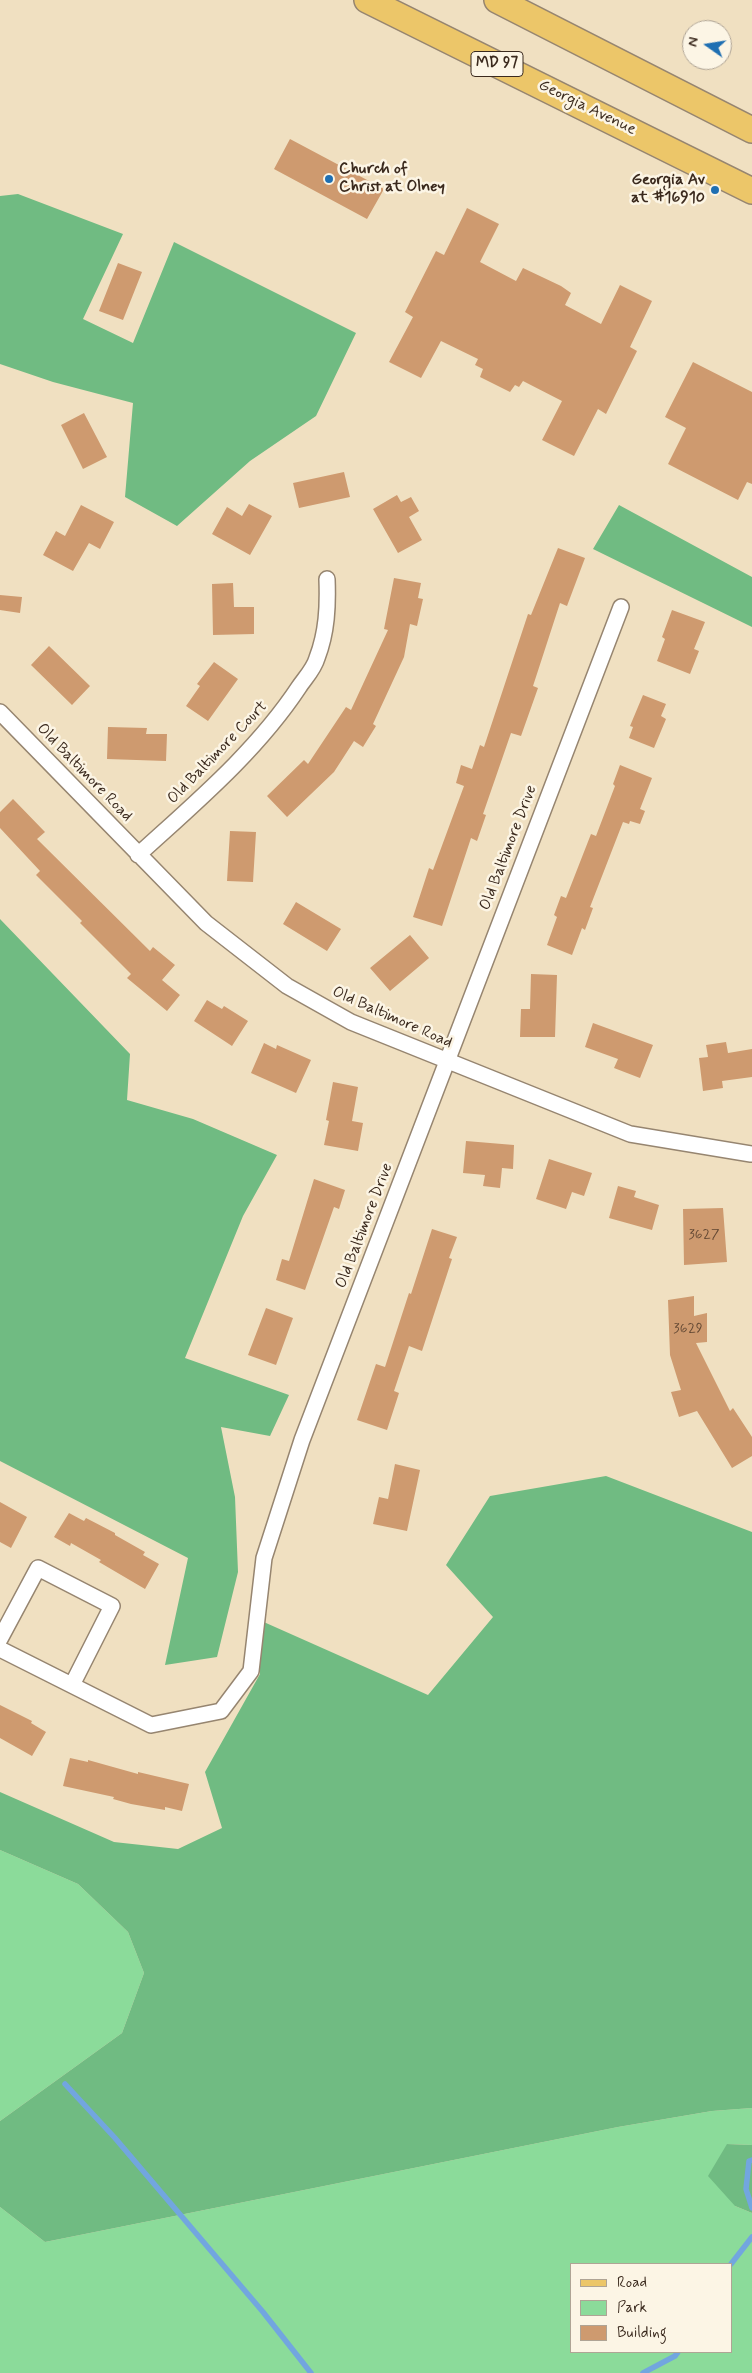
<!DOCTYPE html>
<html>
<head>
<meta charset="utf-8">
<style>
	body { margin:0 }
	#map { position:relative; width:752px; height:2373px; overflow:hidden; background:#f0e0c1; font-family:Mynerve,sans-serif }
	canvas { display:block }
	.legend { position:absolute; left:570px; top:2263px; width:162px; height:90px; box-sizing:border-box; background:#fcf5e5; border:1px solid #afa495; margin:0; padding:6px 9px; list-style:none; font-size:15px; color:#3b2a1e }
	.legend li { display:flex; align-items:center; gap:10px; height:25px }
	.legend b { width:25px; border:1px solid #afa495 }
	.north { position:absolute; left:682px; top:20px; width:50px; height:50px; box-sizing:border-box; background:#fcf5e5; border:1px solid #afa495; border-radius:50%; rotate:283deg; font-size:14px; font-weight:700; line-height:20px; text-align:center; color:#3b2a1e }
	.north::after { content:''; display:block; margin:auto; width:18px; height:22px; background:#1f6fb2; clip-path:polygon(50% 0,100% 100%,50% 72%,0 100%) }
</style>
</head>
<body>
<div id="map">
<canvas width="752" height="2373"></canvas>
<ul class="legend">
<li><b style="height:6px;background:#ecc669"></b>Road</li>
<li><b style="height:14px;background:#8bdb9a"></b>Park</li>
<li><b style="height:14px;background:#ce9a6f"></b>Building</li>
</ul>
<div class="north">N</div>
</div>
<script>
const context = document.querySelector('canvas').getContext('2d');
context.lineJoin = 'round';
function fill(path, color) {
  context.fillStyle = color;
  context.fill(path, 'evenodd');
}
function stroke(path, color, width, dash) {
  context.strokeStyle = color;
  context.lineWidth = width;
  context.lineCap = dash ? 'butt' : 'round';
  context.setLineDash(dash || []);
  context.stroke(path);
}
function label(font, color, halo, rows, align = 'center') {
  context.font = font + ' Mynerve,sans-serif';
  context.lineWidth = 5;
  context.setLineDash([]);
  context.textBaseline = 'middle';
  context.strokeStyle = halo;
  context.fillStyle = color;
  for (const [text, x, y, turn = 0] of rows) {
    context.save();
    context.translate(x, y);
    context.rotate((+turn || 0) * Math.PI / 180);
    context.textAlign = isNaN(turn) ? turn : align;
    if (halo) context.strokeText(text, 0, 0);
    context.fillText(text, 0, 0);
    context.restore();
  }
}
const green = new Path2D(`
	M0,1850L78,1884L128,1932L144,1973L122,2033L0,2121Z
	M752,2108V2145L727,2144L735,2206L752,2213V2373H0V2207L45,2242L618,2127L712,2111ZM571,2264H731V2352H571Z`);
const forest = new Path2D(`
	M18,194L123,234L83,319L133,343L174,242L356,333L316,416L250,461L177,526L125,497L133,403L53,382L0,364V196Z
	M619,505L752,577V627L593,549Z
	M0,919L130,1054L127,1100L193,1119L277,1155L243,1216L185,1358L289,1395L270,1436L221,1427L235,1497L238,1572L217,1657L165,1665L188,1558L0,1461Z
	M606,1476L752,1532V2108L712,2111L618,2127L45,2242L0,2207V2121L122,2033L144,1973L128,1932L78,1884L0,1850V1792L114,1842L178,1849L222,1828L205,1772L260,1674L257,1619L428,1695L493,1617L446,1565L490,1496Z
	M727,2144L752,2145V2213L735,2206L708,2176Z`);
const stream = new Path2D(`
	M65,2084L115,2138L263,2312L311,2373
	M752,2160L749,2161L746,2189L752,2208
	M731,2264L752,2237
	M643,2373L675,2356L678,2352`);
const building = new Path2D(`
	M290,139L384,189L367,219L274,169Z
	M467,208L499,224L480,262L516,281L523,268L561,286L571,293L565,305L601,324L620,285L652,301L630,347L637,351L606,414L598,409L574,456L542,440L562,401L523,381L519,387L515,385L510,392L480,377L483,369L475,365L478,359L441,341L421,378L389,362L413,317L405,312L436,251L444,255Z
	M118,263L142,272L123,320L99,311Z
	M693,362L752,392V484L747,482L738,500L668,464L686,428L665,417Z
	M84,413L107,457L83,469L61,425Z
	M344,472L350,497L299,508L293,483Z
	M397,495L401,502L411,497L419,511L409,517L422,540L398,553L373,509Z
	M249,504L272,516L250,555L212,534L227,507L242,516Z
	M81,505L114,522L100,549L89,543L73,571L43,555L56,531L65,536Z
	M558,548L585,558L567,606L560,603L533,686L538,688L521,736L511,733L483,814L486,815L477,841L471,838L442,926L413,917L429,868L433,870L464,786L456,783L461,765L472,769L480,745L484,747L528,614L531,615Z
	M394,578L421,583L418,598L423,599L417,626L410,624L404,657L373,724L376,726L363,747L354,741L334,772L287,817L267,796L304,760L308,764L346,707L351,710L388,630L384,629Z
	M233,583L234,607H254V634L213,635L212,584Z
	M0,595L22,597L20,613L0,610Z
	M672,610L705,622L694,649L699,651L690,674L657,661L665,639L662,637Z
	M49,646L90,686L72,705L31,665Z
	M214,662L238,679L208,721L186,706L200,686L197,684Z
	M643,695L666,704L661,716L666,719L654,748L629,738L633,727L630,726Z
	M108,727L147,728L146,734H167L166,761L107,759Z
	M620,765L652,778L640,809L645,811L640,824L630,821L629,824L623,822L590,907L593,908L585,930L582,928L572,955L547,945L557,917L554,915L561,896L566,898L591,834L596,836L615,786L613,784Z
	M13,799L45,832L37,839L150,951L153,947L175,965L162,980L180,995L167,1011L127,978L131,974L80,923L82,921L36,875L40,871L0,828V812Z
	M230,831L256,832L253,882L227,881Z
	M296,902L341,929L327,951L283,924Z
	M410,935L429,958L390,991L370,968Z
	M531,974L557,975L555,1037H520L521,1009H530Z
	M207,1000L222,1009L224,1006L248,1021L232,1046L194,1021Z
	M593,1023L653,1045L640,1078L614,1068L618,1059L585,1047Z
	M726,1042L728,1053L752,1049V1077L722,1081L723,1088L703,1091L699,1058L708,1057L706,1045Z
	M264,1043L276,1049L277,1045L311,1060L296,1093L251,1073Z
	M333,1082L358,1087L352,1121L363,1123L358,1151L324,1145L329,1121L326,1120Z
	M466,1141L514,1145L513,1169L502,1168L500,1188L483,1186L485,1175L463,1173Z
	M549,1159L592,1173L584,1196L572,1192L566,1209L536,1199Z
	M314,1179L345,1190L339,1209L334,1207L305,1290L276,1280L282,1259L289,1261Z
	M618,1186L636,1191L634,1197L659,1205L652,1230L609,1218Z
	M723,1208L727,1262L684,1265L683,1209Z
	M432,1229L457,1237L449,1258L452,1259L422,1351L409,1346L394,1391L399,1393L387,1430L357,1420L376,1364L385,1367L409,1293L411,1294Z
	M694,1296V1316L707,1313V1342L696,1343L730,1411L733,1408L752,1437V1456L732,1468L697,1411L679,1417L671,1392L681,1390L670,1355L668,1300Z
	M266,1308L293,1318L276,1365L248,1355Z
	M395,1464L420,1470L407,1531L373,1524L379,1497L388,1499Z
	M0,1502L27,1517L11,1548L0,1542Z
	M69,1513L84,1521L86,1518L115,1533V1535L145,1552L143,1555L159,1564L145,1589L99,1562L101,1560L71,1543L70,1546L54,1537Z
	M0,1705L32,1721L31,1723L46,1732L32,1756L0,1738Z
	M70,1758L88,1762V1760L138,1774V1772L189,1784L182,1811L165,1807V1810L131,1804L113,1799L114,1797L63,1786Z`);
const minor = new Path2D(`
	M0,712L206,923L287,986L351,1022L630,1134L751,1154
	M138,855C195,803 256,752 299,687C305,678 314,669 317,658C327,632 328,606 327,579
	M0,1639L38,1568L112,1606L72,1685
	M0,1649L151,1725L221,1711L251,1671L264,1558L302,1440L621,607`);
const primary = new Path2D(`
	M367,0L752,191
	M497,0L752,130`);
const markers = [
	[329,179,5,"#1f6fb2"],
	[715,190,5,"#1f6fb2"]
];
const numberNames = [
	["3627",704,1235],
	["3629",688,1329]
];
const shields = [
	[497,64,52]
];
const shieldNames = [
	["MD 97",497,64]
];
const streetNames = [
	["Georgia Avenue",587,108,26],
	["Old Baltimore Court",218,753,-46],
	["Old Baltimore Road",84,773,46],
	["Old Baltimore Drive",509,848,-69],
	["Old Baltimore Road",392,1018,24],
	["Old Baltimore Drive",365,1226,-69]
];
const poiNames = [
	["Church of",339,170],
	["Christ at Olney",339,188],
	["Georgia Av",705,181,"right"],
	["at #16910",705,199,"right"]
];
fill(green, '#8bdb9a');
fill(forest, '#70bb82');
stroke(stream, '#72a6df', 5.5);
fill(building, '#ce9a6f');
stroke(minor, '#968570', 18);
stroke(primary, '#968570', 28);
stroke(minor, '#fff', 15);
stroke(primary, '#ecc669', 25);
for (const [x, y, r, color] of markers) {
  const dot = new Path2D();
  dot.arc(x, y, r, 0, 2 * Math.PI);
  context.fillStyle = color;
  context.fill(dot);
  stroke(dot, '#fcf5e5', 2);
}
label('14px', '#604632', null, numberNames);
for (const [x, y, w] of shields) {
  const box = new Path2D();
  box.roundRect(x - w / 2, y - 12.5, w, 25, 4);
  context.fillStyle = '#fcf5e5';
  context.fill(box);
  stroke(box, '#3b2a1e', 1);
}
label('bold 15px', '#3b2a1e', null, shieldNames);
label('16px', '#3b2a1e', '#fcf5e5', streetNames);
label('bold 16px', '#3b2a1e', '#fcf5e5', poiNames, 'left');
</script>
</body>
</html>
